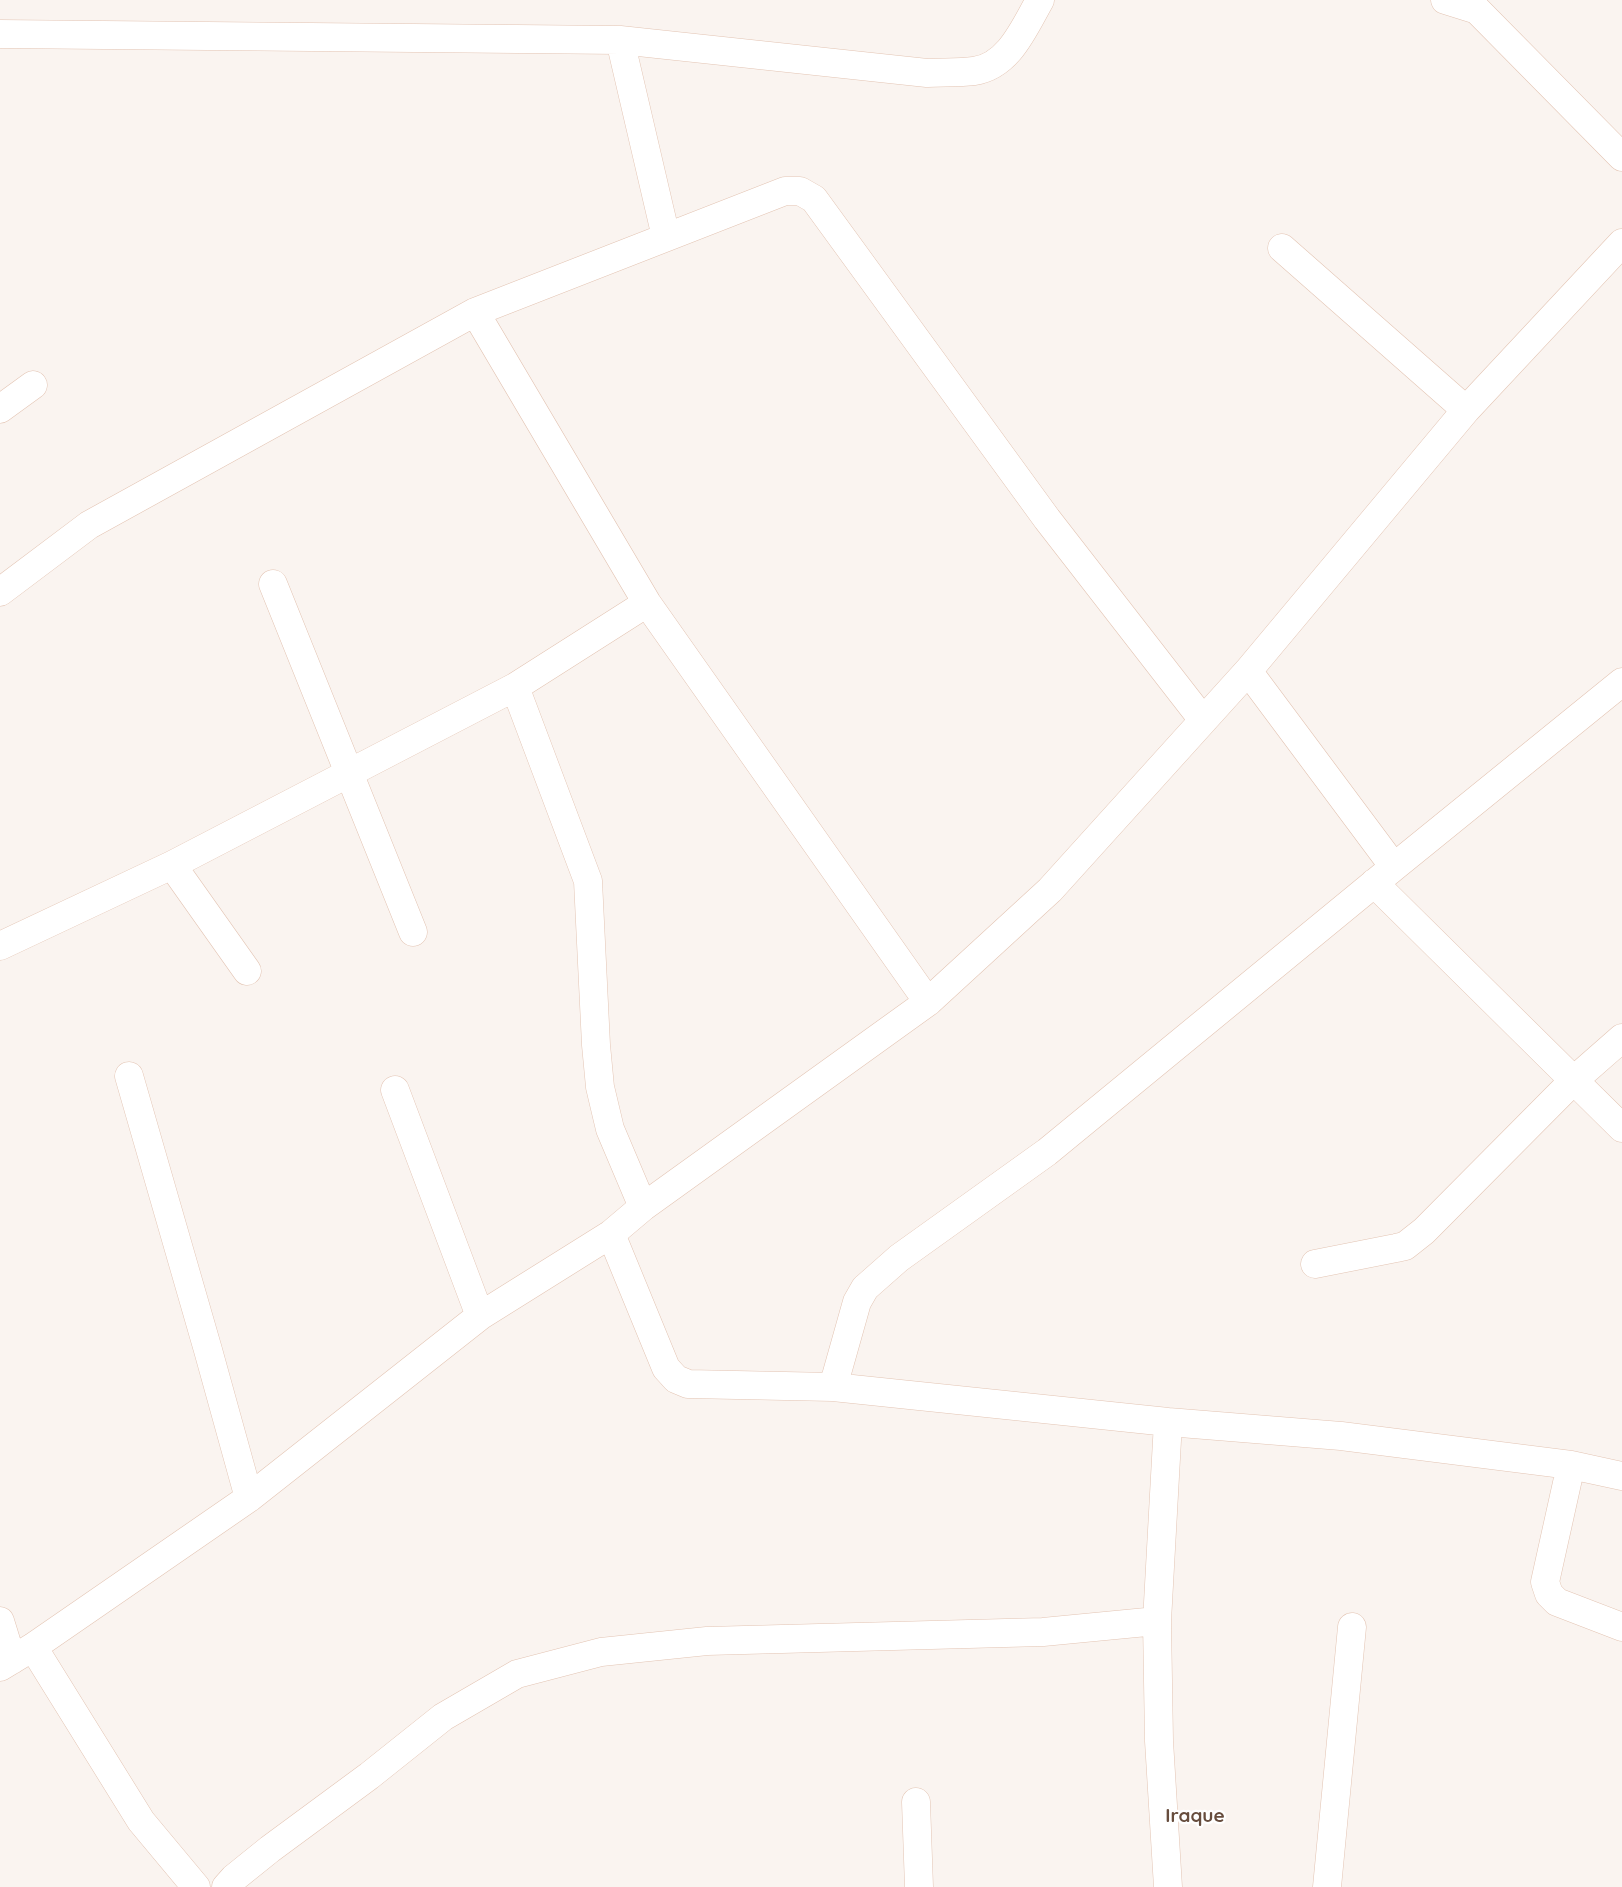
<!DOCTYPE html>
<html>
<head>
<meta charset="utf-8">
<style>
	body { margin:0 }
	canvas { display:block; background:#faf4f0 }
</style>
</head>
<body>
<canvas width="1622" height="1887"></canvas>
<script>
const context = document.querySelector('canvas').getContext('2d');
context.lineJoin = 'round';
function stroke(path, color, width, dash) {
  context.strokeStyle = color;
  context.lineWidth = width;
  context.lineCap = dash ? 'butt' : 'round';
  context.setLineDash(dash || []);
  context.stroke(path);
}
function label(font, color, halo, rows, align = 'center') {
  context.font = font + ' Quicksand,sans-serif';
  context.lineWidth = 4.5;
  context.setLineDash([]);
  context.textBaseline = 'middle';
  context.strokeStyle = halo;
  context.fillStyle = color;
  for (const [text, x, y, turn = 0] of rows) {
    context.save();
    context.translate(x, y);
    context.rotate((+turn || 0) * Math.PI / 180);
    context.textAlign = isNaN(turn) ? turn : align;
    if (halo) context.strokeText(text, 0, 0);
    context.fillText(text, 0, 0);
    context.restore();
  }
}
const minor = new Path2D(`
	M1445,0L1477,10L1622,157
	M0,34L620,40L927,73C942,72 958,73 974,71C1009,66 1024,28 1040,0
	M620,40L666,237
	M1282,248L1466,410
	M475,312L647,603L928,1002
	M0,409L33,385
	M273,584L413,932
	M0,592L89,525L475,312L785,191H800L814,199L1047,519L1203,720
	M1248,671L1394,867
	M515,687L588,881L596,1045L600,1087L610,1129L643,1207
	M172,865L247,971
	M1374,883L1622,1128
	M0,946L172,865L515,687L647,603
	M129,1076L208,1350L249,1498
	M395,1090L480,1316
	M611,1234L666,1368L676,1379L688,1384L833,1387L1168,1422L1341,1436L1571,1465L1622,1476
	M1315,1264L1396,1248L1405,1246L1424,1231L1573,1081L1622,1038
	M833,1387L857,1302L865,1288L899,1258L1047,1152L1394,867L1622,682
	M1168,1422L1157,1621L1159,1741L1168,1887
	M1571,1465L1545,1582L1549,1594L1557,1602L1622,1627
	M0,1621L12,1660
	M33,1647L141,1821L196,1887
	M0,1667L33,1647L249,1498L480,1316L611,1234L643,1207L928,1002L1050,890L1248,671L1466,410L1622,243
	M916,1802L919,1887
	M226,1887L234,1878L270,1849L369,1776L443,1717L517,1674L601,1652L707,1641L1043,1632L1157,1621
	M1327,1887L1352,1627`);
const districtNames = [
	["Iraque",1195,1816]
];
stroke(minor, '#e3c4b3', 29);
stroke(minor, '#fff', 28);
label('bold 19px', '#674d3e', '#fff', districtNames);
</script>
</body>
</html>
